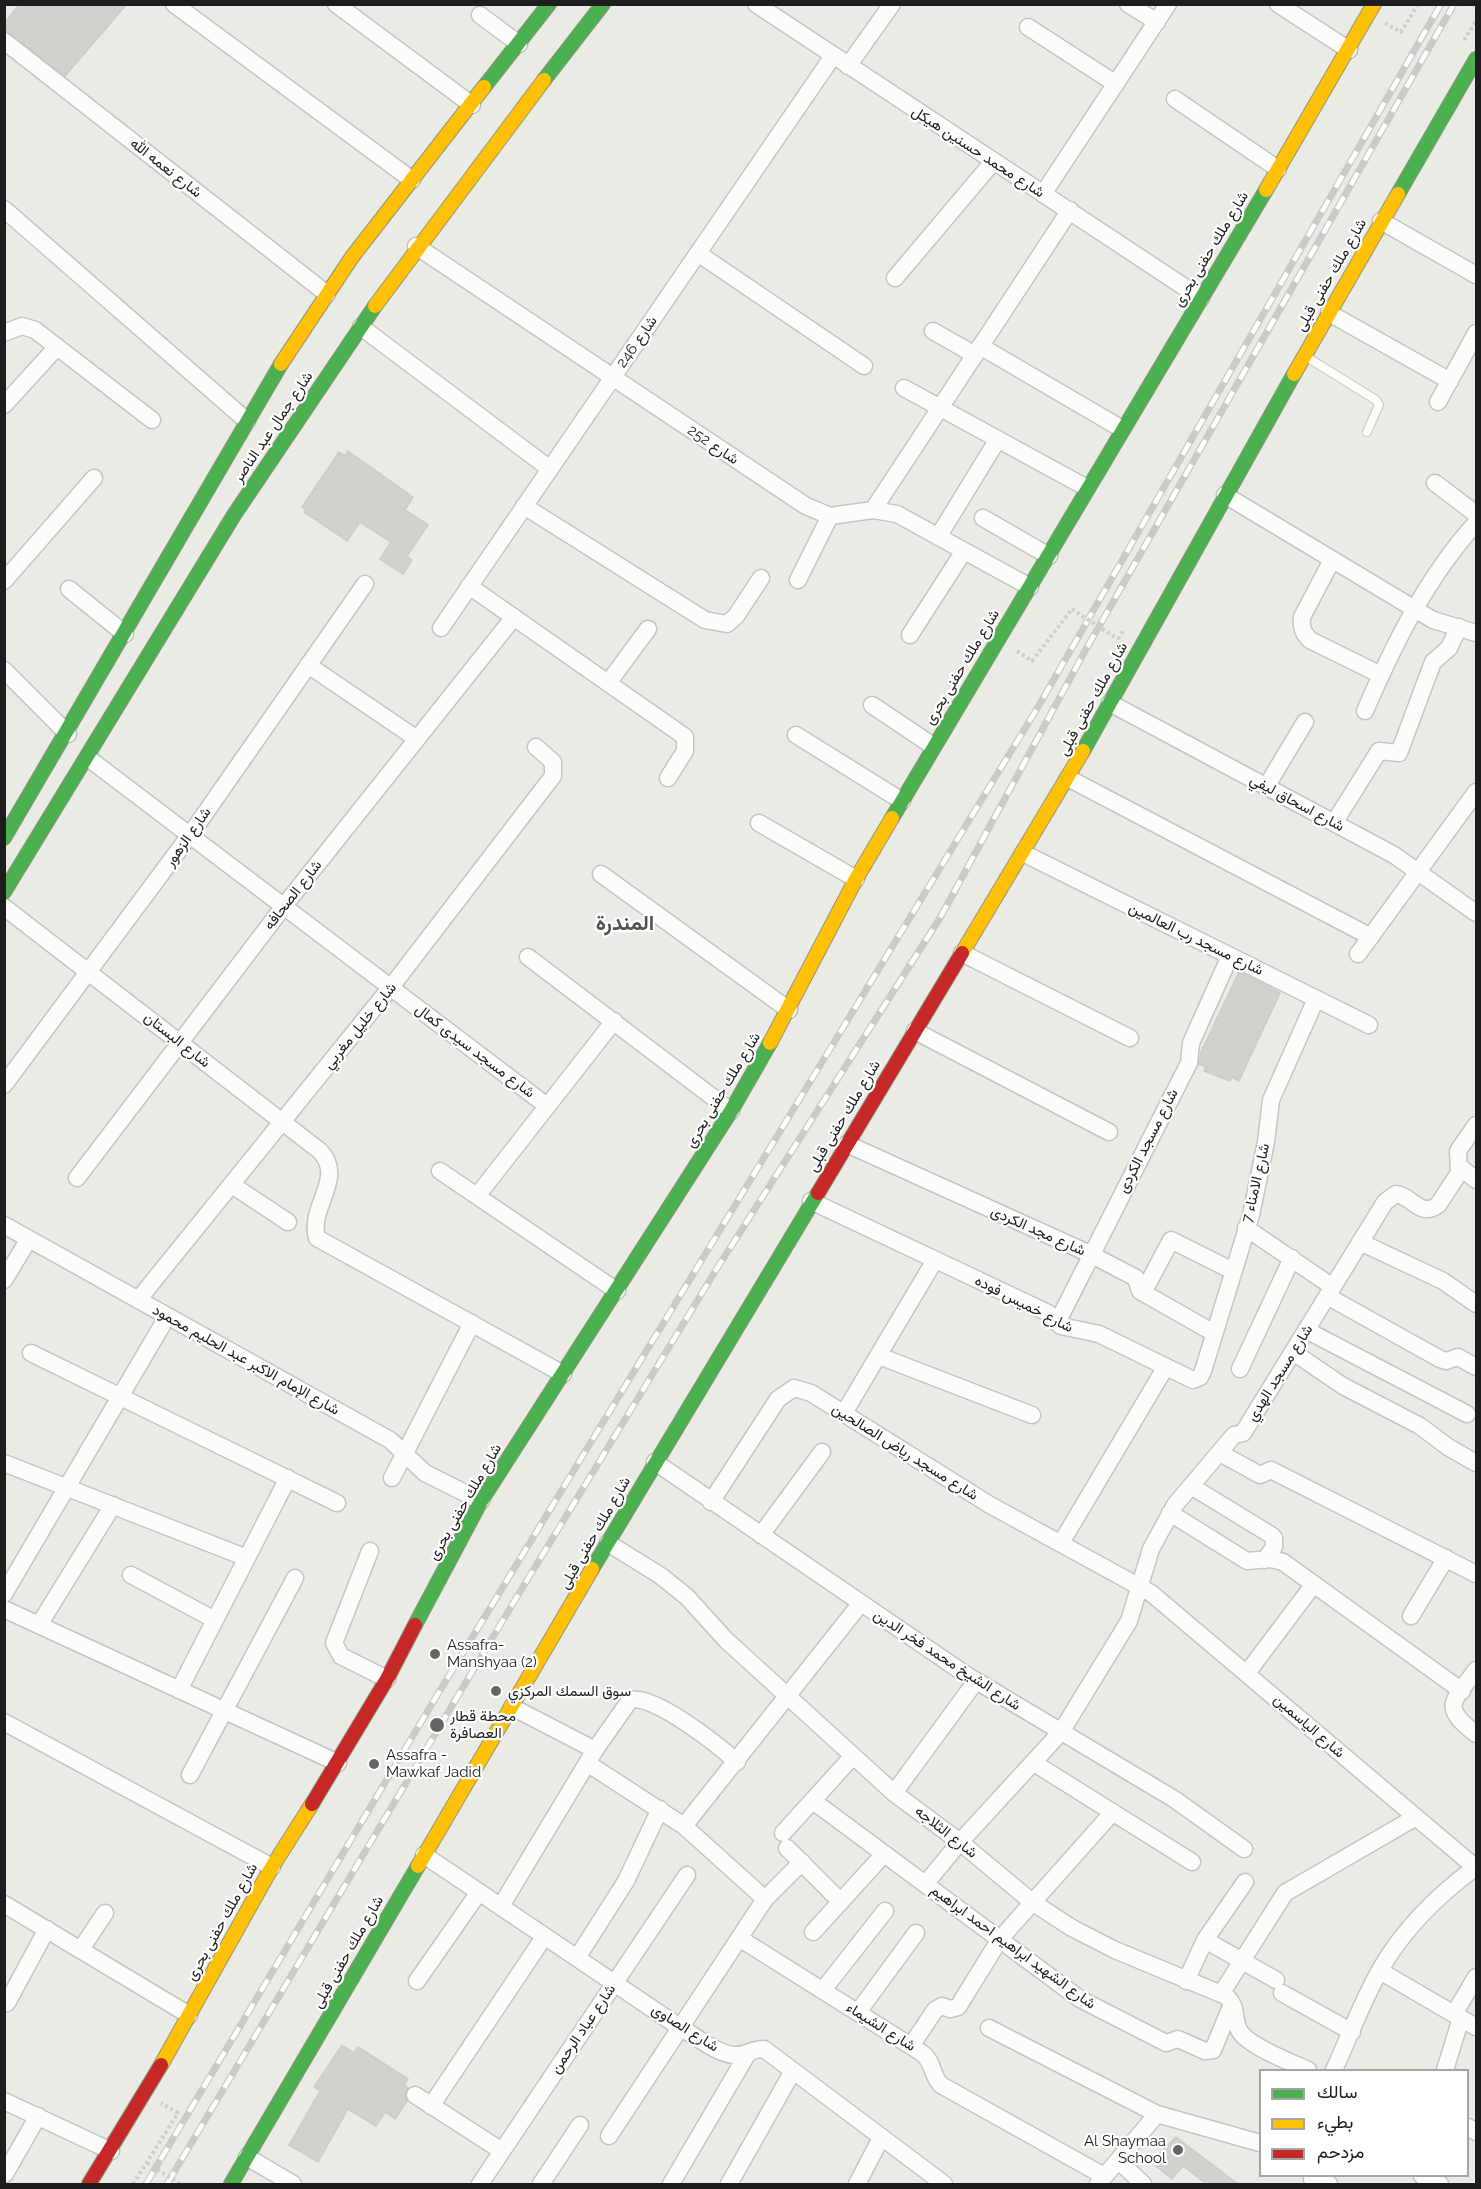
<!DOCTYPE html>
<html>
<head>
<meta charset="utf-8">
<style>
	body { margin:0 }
	#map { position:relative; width:1481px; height:2189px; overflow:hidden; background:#ebebe6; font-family:Raleway,Vazirmatn,sans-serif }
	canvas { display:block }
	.frame { position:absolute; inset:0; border:6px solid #1d1d1d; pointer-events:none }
	.legend { position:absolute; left:1259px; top:2069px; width:210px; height:108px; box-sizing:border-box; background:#fff; border:2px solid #a5a5a5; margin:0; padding:8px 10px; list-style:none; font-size:18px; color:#1d1d1d }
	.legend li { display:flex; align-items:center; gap:12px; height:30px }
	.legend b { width:30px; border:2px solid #a5a5a5 }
</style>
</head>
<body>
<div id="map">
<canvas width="1481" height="2189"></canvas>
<div class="frame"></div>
<ul class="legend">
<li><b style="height:8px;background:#4caf50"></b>سالك</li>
<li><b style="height:8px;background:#ffc107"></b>بطيء</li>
<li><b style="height:8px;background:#c62828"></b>مزدحم</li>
</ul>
</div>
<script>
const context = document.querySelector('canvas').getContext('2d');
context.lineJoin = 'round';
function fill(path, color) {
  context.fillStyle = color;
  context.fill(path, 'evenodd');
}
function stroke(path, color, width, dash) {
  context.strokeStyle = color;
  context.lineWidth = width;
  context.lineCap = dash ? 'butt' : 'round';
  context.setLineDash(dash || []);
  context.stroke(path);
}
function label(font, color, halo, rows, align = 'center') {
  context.font = font + ' Raleway,Vazirmatn,sans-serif';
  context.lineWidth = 4.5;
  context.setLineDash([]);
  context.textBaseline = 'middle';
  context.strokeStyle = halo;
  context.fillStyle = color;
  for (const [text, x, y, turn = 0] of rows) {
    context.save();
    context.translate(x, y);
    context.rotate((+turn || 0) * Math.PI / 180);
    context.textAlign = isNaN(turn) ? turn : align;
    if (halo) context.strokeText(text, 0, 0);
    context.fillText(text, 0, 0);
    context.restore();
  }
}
const building = new Path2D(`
	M20,4H127L65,76L4,30V23Z
	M348,451L413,497L405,510L428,525L407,556L412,560L403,574L380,559L391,542L360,522L347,541L304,512L306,510L302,507L339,452L345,456Z
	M1239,972L1280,993L1239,1081L1232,1077L1230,1081L1204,1071L1206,1067L1199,1064L1201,1052Z
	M342,2045L354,2053L358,2047L408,2079L404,2085L408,2088L405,2094L407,2101L395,2119L385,2112L376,2126L348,2109L318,2162L289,2145L320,2091L314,2087Z
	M1176,2137L1238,2184H1206L1183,2166L1172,2179L1151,2162Z`);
const path = new Path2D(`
	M1385,23L1401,32L1418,4
	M1464,40L1476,21
	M1118,639L1124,629
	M1017,651L1032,661L1072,609
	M133,2184L178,2113L161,2103`);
const lane = new Path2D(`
	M1305,356L1376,400L1379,405L1367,432`);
const street = new Path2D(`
	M174,4L412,180
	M336,4L472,105
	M756,4L1201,298
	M1128,4L1157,22
	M1278,4L1349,50
	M480,15L519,44
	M1028,27L1116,84
	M4,41L327,294
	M848,66L892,4
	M1175,99L1278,169
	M1043,194L1168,4
	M4,209L247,421
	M1381,221L1476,275
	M416,246L806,506L830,516L873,510L897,514L1030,587
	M699,254L864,366
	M895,278L993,162
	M1329,313L1450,381
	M361,327L550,469
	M933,331L975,355
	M4,333L22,326L35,330L152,420
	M980,346L1122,429
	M904,388L1087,488
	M1438,402L1476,333
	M4,405L57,347
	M1435,483L1476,514
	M1225,495L1433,620L1476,633
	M524,506L705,620L727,624L736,616L761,578
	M873,510L1070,210
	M983,518L1049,556
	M938,537L998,439
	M1332,560L1302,617C1301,628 1303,633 1310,640L1381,675
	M798,580L830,516
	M4,581L94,478
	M469,586L681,734L685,737V751L668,778
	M69,589L125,634
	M441,628L833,56
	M910,635L964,551
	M308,665L417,739
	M4,670L68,734
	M608,683L648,629
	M1110,703L1394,855L1476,913
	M872,705L933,746
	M1365,711C1394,644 1427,577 1476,523
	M796,735L902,801
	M88,758L547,1106
	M1068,778L1371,937
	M1266,787L1305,722
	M759,823L856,879
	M1334,823L1379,751L1399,753L1433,662L1449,648L1459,627
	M1023,853L1369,1025
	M601,874L789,1010
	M4,907L320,1151C346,1178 308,1207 317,1238L563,1374
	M962,953L1130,1038
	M1358,954L1476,792
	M528,957L731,1111
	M915,1031L1109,1132
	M4,1085L190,835L365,584
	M847,1144L1090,1254L1136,1278L1140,1291L1214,1333
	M1460,1167L1476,1180
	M440,1171L617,1291
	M77,1178L284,906L514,617
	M232,1185L288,1222
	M477,1196L614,1021
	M811,1201L1048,1313L1061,1326L1099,1334L1193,1380L1200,1377L1203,1371L1251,1215L1266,1142L1271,1100L1316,999
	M4,1225L390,1440L425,1473L481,1501
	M1246,1228L1333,1287
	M1360,1242L1443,1281L1476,1304
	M4,1280L29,1239
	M1143,1293L1171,1240L1233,1271
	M1327,1296L1440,1359L1446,1361L1458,1357L1476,1367
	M138,1300L391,987L553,776V762L536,747
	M1057,1323L1189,1063L1191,1043L1230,956
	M1306,1330L1467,1414
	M1293,1352L1343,1386L1420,1426L1448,1447L1476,1463
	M31,1353L337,1503
	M879,1356L1032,1415
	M1240,1369L1292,1258
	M844,1413L935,1260
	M1220,1453L1260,1475L1271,1470L1476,1574
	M655,1462L968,1676L1174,1799L1244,1849
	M4,1463L247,1558
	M392,1478L472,1323
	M1191,1486L1271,1535L1274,1538V1547L1265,1560
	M711,1502L778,1399L794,1388L811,1393L990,1505L1151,1593L1476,1868
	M1170,1513L1247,1561L1271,1559L1283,1562L1462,1691
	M761,1535L822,1452
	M608,1543L661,1576L687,1597L726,1640L894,1793L960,1842L1032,1902L1072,1928L1115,1950L1226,1996C1238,2007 1233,2017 1239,2030C1247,2046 1291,2062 1308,2070
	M1061,1543L1165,1368
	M370,1551L334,1643L341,1656L387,1679
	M131,1575L215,1620
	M4,1594L167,1317
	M4,1609L338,1763
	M1411,1616L1446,1558
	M39,1625L113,1505
	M1476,1670C1453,1702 1440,1706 1476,1734
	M1247,1673L1314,1584
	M179,1690L288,1478
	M512,1707L595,1750
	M4,1722L272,1867
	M587,1763L684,1826L765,1899
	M1034,1763L1192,1862
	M190,1775L295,1578
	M894,1793L976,1681
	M813,1801L1080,1999L1166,2043L1178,2039L1205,2051L1213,2050L1232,2004
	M684,1826L861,1603
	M783,1833L853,1756
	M787,1848L841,1902
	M424,1855L681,2028C696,2036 719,2056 737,2055C747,2055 754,2048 764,2049L944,2184
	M926,1883L960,1842L1061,1732L1129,1621L1151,1549L1175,1505L1234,1435L1243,1433L1385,1202L1396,1194C1412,1196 1420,1218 1438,1205L1459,1173L1458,1151L1476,1125
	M4,1904L189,2015
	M501,1906L595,1750L630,1700C653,1693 719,1746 737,1762
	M813,1932L884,1854
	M739,1938L922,2053C934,2062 931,2075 941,2085L1104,2176
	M1205,1940L1276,1980
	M81,1949L105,1913
	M577,1958L626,1881L660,1809
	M1380,1971L1476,2027
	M417,1981L479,1892
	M1186,1981L1205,1940L1245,1882
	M823,1990L885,1911
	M1282,1993L1352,2032
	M1221,1994L1285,1893L1416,1817
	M7,2003L47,1929
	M858,2012L916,1933
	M1454,2014L1476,1977
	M989,2028L1157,2114L1260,2143
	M911,2046L935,2010L942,2006L950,2009L958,2007L1000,1939L1113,1812
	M1334,2070C1349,2037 1362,2002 1380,1970C1404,1928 1438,1895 1476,1867
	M1445,2070L1461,2018
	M415,2095L502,2151
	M4,2101L111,2151
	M431,2106L544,1937
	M1468,2127L1476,2132
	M609,2136L765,1899L802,1862
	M247,2157L293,2184
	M1118,2160L1143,2184
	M5,2174L38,2116
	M1422,2176L1440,2184
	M1312,2179L1329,2184
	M480,2184L687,1875
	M541,2184L580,2125
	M671,2184L748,2053
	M729,2184L793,2071
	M857,2184L881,2138
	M1098,2184L1157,2114`);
const fast = new Path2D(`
	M544,80L603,4
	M484,87L549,4
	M1398,194L1476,59
	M1083,751L1294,374
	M892,818L1266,190
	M4,838L281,364
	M4,892L234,515L375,306
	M592,1569L818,1193
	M415,1625L481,1501L731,1111L770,1043
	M231,2184L418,1866`);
const slow = new Path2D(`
	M1266,190L1374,4
	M375,306L544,80
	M281,364L352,257L484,87
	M1294,374L1398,194
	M962,953L1083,751
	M770,1043L856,879L892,818
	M418,1866L592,1569
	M161,2065L272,1867L312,1804`);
const jam = new Path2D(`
	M818,1193L962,953
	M312,1804L387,1679L415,1625
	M89,2184L161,2065`);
const rail = new Path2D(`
	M146,2184L436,1697L1038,707L1441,4
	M167,2184L515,1600L716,1270L940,918L1085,651L1454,4`);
const pathBridge = new Path2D(`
	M1072,609L1118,639
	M147,2163L180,2184`);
const markers = [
	[435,1654,6,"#656563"],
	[496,1691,6,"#656563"],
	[437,1725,8,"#656563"],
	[374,1764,6,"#656563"],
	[1178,2150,6,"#656563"]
];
const streetNames = [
	["شارع محمد حسنين هيكل",978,152,33],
	["شارع نعمه الله",166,168,38],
	["شارع ملك حفنى بحرى",1211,249,-59],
	["شارع ملك حفنى قبلى",1331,275,-60],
	["شارع 246",637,342,-55],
	["شارع جمال عبد الناصر",273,427,-56],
	["شارع 252",713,445,34],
	["شارع ملك حفنى بحرى",962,667,-59],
	["شارع ملك حفنى قبلى",1093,699,-61],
	["شارع اسحاق ليفي",1297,803,28],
	["شارع الزهور",188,837,-55],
	["شارع الصحافه",293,895,-52],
	["شارع مسجد رب العالمين",1196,939,26],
	["شارع خليل مغربي",360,1026,-51],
	["شارع البستان",177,1040,38],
	["شارع مسجد سيدى كمال",475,1051,37],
	["شارع ملك حفنى بحرى",723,1090,-59],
	["شارع ملك حفنى قبلى",844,1116,-59],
	["شارع مسجد الكردى",1148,1141,-63],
	["شارع الامناء 7",1256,1183,-77],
	["شارع مجد الكردى",1038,1231,24],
	["شارع خميس فوده",1024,1304,27],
	["شارع الإمام الاكبر عبد الحليم محمود",246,1360,29],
	["شارع مسجد الهدي",1280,1373,-58],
	["شارع مسجد رياض الصالحين",905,1452,32],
	["شارع ملك حفنى بحرى",465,1502,-60],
	["شارع ملك حفنى قبلى",595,1533,-60],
	["شارع الشيخ محمد فخر الدين",947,1660,33],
	["شارع الياسمين",1309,1726,41],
	["شارع الثلاجه",946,1832,38],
	["شارع ملك حفنى بحرى",222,1922,-61],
	["شارع الشهيد ابراهيم احمد ابراهيم",1013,1947,36],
	["شارع ملك حفنى قبلى",348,1952,-60],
	["شارع الشيماء",881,2027,32],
	["شارع الصاوى",685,2028,32],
	["شارع عباد الرحمن",583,2029,-56]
];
const poiNames = [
	["Assafra-",447,1645],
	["Manshyaa (2)",447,1662],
	["سوق السمك المركزي",508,1691],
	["محطة قطار",450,1716],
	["العصافرة",450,1733],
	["Assafra -",386,1755],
	["Mawkaf Jadid",386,1772],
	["Al Shaymaa",1166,2141,"right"],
	["School",1166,2158,"right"]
];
const districtNames = [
	["المندرة",625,924]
];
fill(building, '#d2d1cd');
stroke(building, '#ceccc7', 1.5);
stroke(lane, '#c4c4c2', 10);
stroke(street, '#c4c4c2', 19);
stroke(fast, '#90967e', 16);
stroke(slow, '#90967e', 16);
stroke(jam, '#90967e', 16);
stroke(path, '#d6cac5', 4, [3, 3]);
stroke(lane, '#fcfcfb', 8);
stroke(street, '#fcfcfb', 16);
stroke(fast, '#4caf50', 14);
stroke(slow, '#ffc107', 14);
stroke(jam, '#c62828', 14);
stroke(rail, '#cacac9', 7);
stroke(rail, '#fff', 4.5, [14]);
stroke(pathBridge, '#d6cac5', 4, [3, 3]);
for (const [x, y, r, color] of markers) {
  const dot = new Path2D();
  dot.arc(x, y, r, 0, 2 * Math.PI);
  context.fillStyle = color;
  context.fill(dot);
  stroke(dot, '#fff', 2);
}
label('15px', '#1d1d1d', '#fff', streetNames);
label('15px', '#1d1d1d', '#fff', poiNames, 'left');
label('bold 21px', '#505050', '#fff', districtNames);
</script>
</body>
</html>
